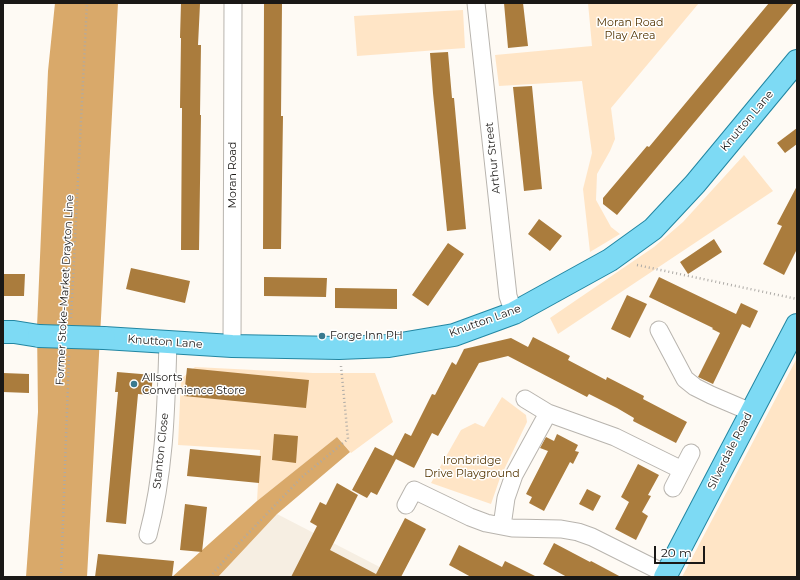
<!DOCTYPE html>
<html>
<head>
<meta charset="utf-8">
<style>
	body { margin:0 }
	#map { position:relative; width:800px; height:580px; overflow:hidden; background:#fefaf4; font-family:Montserrat,sans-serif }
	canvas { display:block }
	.frame { position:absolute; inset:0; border:4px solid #1a1816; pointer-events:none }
	.scale { position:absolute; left:654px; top:546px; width:51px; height:18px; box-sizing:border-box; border:2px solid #1a1816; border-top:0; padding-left:5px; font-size:12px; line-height:14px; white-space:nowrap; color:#1a1816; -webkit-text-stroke:3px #fff; paint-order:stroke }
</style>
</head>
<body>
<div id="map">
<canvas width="800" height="580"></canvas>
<div class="frame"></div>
<div class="scale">20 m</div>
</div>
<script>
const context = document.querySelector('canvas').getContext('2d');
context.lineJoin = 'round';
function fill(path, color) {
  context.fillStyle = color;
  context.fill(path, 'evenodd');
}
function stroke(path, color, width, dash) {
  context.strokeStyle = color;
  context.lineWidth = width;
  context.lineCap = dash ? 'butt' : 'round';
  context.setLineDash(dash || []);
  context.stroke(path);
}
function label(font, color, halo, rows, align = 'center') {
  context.font = font + ' Montserrat,sans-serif';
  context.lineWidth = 3;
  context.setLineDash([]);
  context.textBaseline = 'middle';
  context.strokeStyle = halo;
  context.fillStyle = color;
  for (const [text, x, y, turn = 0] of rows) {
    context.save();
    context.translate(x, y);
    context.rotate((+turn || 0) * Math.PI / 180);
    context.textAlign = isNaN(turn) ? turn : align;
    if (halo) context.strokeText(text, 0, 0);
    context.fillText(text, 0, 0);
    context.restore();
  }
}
const built = new Path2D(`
	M277,514L399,577H218Z`);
const green = new Path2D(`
	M588,3H699L611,108L615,139L610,151L597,174L596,200L611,227L620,234L590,252L583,189L592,153L582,81L499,86L495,55L592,46Z
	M463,10L465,48L357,56L354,16Z
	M744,155L773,191L558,334L550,318L654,247L683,222Z
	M797,358V577H682Z
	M195,367L313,373H375L393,422L351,453L337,437L257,501L260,450L178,445L181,379Z
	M502,397L526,415L527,422L500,478L491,504L431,483L461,430L475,423L484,427Z`);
const forest = new Path2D(`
	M55,3H118L87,577H26L38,412L37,327L48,71Z
	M337,437L350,452L277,514L218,577H172L257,501Z`);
const building = new Path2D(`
	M181,3L200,4L198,45H201L200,115H201L199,250H181L182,108H180L181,38H180Z
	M264,3H282L281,116H283L281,249H263Z
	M504,3H523L528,46L508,48Z
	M769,3H794L617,215L603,204V198L647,146L649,147Z
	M448,52L452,98H454L466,229L447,231L433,93L430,53Z
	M532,86L542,189L524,191L513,87Z
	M797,128V144L785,153L777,143Z
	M797,186V249L784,275L763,264L782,226L777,224Z
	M539,219L562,236L550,251L528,234Z
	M714,239L722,252L688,274L680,262Z
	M448,243L464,254L428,306L412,295Z
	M131,268L190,281L185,303L126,289Z
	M3,274H25L24,296H3Z
	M264,277L327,278L326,297L264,296Z
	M659,277L736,314L741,303L758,311L750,328L742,324L713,384L698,377L720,333L712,329L713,328L649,297Z
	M335,288L397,289V309L335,308Z
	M627,295L647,304L630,338L611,329Z
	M533,337L570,356L568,360L606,380L607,377L644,396L643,399L687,422L676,443L633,421L634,418L617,408L589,394L587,397L508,356L479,363L438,436L432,433L414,468L396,459L377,495L371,492L367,498L352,490L375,447L393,456L405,433L411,436L432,394L435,395L452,362L456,365L464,349L511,338L528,347Z
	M187,368L309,380L306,408L184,396Z
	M117,372L153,375L151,395L138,394L126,524L106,522L118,392H115Z
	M3,373L29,374V393L3,392Z
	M274,434L298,436L296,463L272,460Z
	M557,434L578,445L575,451L579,452L573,464L570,462L544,511L529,503L532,497L526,494L548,451L540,448L546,437L554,441Z
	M190,449L261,456L259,483L187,476Z
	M638,464L659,475L648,495L651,496L642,512L648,516L636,540L615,529L629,502L621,497Z
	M337,483L358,495L330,550L376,574L405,518L426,529L401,577H291L317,526L310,522L320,502L326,505Z
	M587,489L601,496L593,511L579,504Z
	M185,504L207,507L202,552L180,550Z
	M554,543L590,562L591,561L621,577H567L543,564Z
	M459,545L502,567L505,561L537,577H471L449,565Z
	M98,554L174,561L172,577H95Z`);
const path = new Path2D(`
	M637,265L797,299
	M71,318L87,3
	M61,577L69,355
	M210,577L240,542L302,477L348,439L341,366`);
const minor = new Path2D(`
	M476,3L508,296L514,313
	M659,330L685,379L695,387L711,395L751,412
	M232,346L233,3
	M525,399L548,413L615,437L682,470
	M673,488L691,453
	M406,505L414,490L470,517L486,523L512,528L561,529L578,532L592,537L666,574
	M502,526L506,498L514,475L548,413
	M148,535C165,471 166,407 168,342`);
const major = new Path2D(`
	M3,332H14L39,336
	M104,338L232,346L339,348L389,346L454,335L514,313L610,260L653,229L695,184L797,61
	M665,577L797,325`);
const majorBridge = new Path2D(`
	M39,336L104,338`);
const markers = [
	[322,336,4,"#3a798e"],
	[134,384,4,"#3a798e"]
];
const parkNames = [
	["Moran Road",630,23],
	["Play Area",630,36],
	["Ironbridge",472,461],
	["Drive Playground",472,474]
];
const streetNames = [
	["Knutton Lane",747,121,-50],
	["Arthur Street",493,158,-96],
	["Moran Road",233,175,-90],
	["Former Stoke-Market Drayton Line",65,290,-87],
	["Knutton Lane",485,321,-20],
	["Knutton Lane",165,342,4],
	["Stanton Close",161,451,-84],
	["Silverdale Road",730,451,-63]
];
const poiNames = [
	["Forge Inn PH",330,336],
	["Allsorts",142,378],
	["Convenience Store",142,391]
];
fill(built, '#f6eee2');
fill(green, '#ffe5c6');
fill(forest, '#d9a96a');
fill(building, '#aa7c3d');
stroke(minor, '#b8b4ae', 19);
stroke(major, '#2286a2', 24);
stroke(path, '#adaaa6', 2.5, [1, 3]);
stroke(minor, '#fff', 17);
stroke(major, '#7ddaf4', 22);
stroke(majorBridge, '#2286a2', 24, []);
stroke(majorBridge, '#7ddaf4', 22);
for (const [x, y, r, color] of markers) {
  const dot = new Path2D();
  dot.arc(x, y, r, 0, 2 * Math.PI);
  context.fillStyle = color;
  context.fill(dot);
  stroke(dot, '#fff', 1.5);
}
label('11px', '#533400', '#fff', parkNames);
label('11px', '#1a1816', '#fff', streetNames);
label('11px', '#1a1816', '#fff', poiNames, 'left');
</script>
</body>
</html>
